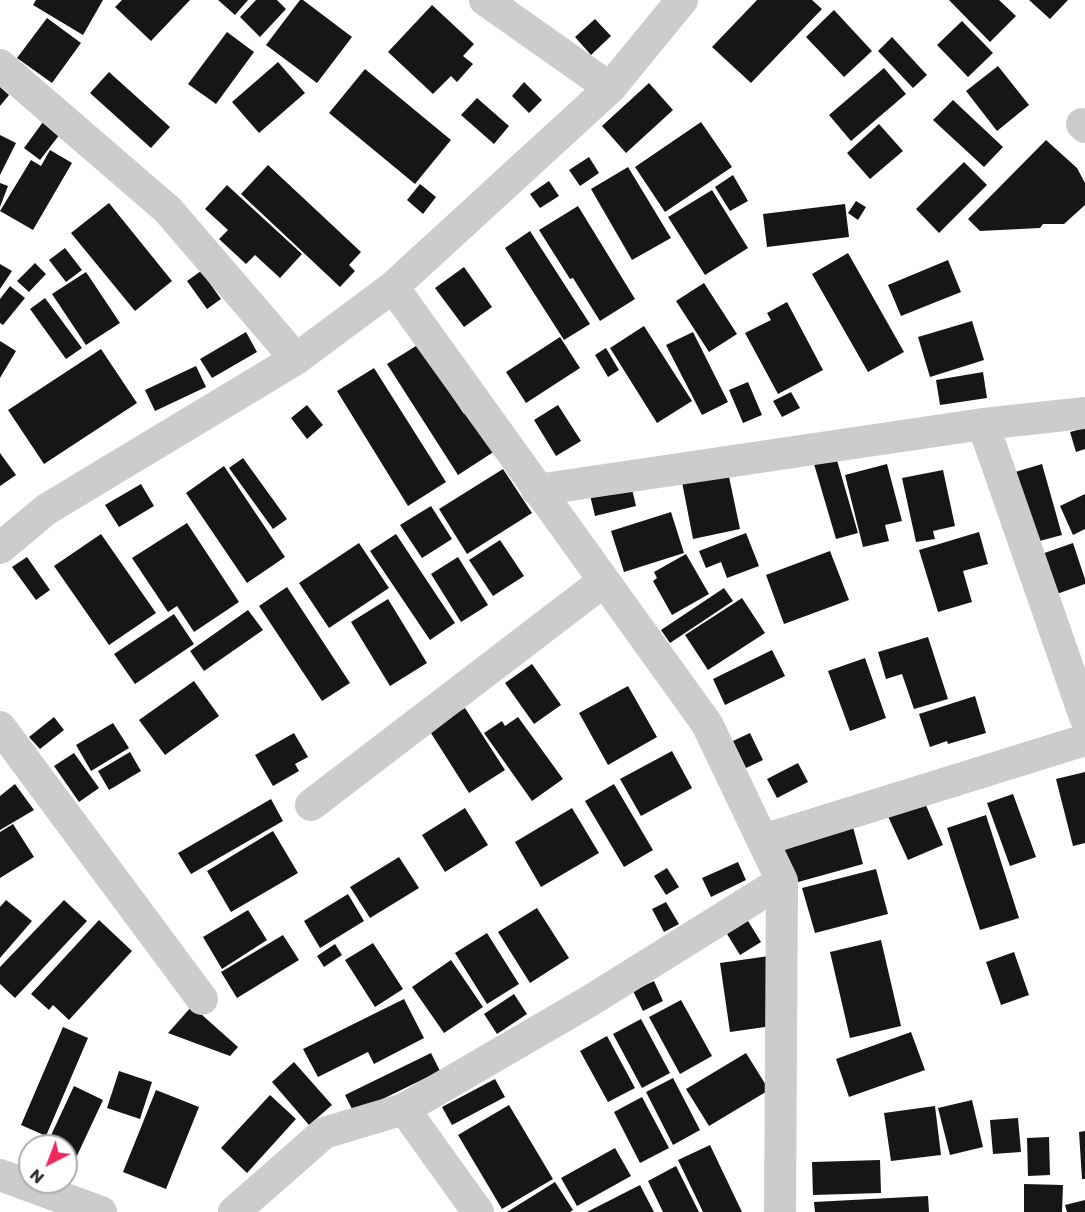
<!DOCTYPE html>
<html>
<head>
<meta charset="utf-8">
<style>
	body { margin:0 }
	#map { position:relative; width:1085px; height:1212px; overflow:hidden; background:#fff; font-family:Poppins,sans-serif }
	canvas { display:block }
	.north { position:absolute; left:18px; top:1134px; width:60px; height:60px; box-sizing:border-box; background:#fff; border:2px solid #acacac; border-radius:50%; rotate:222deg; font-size:16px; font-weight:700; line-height:24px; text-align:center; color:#2f2f2f }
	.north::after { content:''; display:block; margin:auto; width:21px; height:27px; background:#ef285e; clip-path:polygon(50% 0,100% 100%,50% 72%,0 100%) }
</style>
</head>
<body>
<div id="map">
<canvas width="1085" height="1212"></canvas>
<div class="north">N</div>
</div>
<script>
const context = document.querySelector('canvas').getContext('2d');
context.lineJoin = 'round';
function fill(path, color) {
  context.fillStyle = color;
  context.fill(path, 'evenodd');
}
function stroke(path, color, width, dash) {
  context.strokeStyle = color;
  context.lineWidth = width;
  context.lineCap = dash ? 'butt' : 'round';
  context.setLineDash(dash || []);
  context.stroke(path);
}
const building = new Path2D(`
	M36,0H103L83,35L33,5Z
	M122,0H190L151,41L115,7Z
	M218,0H248L235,15Z
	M256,0H277L286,9L260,37L240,17Z
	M300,0H303L352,37L317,83L266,45Z
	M757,0H812L822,9L751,83L712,47Z
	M949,0H999L1016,16L990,42Z
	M1029,0H1068L1050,19Z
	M432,5L474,44L463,56L473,64L457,82L451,76L433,94L388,52Z
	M834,10L872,51L844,77L806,37Z
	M47,18L81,43L52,83L17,58Z
	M595,19L611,36L591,55L575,37Z
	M962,21L993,53L968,77L937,45Z
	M227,32L254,52L216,104L188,84Z
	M892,37L927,75L913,88L878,51Z
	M278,62L305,93L259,133L232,102Z
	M998,66L1029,105L997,131L966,91Z
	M884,68L906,94L851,141L829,115Z
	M365,69L451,140L415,184L329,113Z
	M109,72L170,127L151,148L90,93Z
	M524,82L542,100L529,113L512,96Z
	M649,83L673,110L626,153L602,126Z
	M0,87L9,95L0,106Z
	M477,98L509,126L494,144L461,115Z
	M953,100L1003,147L984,167L933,120Z
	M43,122L60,134L40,160L24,148Z
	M701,122L732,167L665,212L635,167Z
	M879,124L903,151L870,179L847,153Z
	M0,135L16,143L0,175Z
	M1046,140L1077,168L1085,183V205L1064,224H1043L1040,228L980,231L968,219Z
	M50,150L72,163L33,230L0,211L31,160L41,166Z
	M589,157L599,173L580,186L569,170Z
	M964,162L987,185L939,233L916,209Z
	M268,165L361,252L349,265L355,271L340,287L241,194Z
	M628,167L671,238L632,260L591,189Z
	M733,175L748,201L730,211L715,187Z
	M549,181L559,196L540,208L530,194Z
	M0,183L8,186L0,207Z
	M420,184L436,197L423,214L407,200Z
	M227,185L302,254L280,278L255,255L246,264L219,239L228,230L205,209Z
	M712,190L748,248L705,275L668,217Z
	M856,201L866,207L858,220L848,213Z
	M109,203L172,281L135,311L71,233Z
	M845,204L849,237L767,247L763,214Z
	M578,206L635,299L600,321L573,278L570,279L539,230Z
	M530,231L590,324L564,340L505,248Z
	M65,248L82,270L66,282L49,260Z
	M848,253L904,352L868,372L812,274Z
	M948,260L961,292L901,316L888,285Z
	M35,263L46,274L29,292L17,281Z
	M0,264L12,271L0,289Z
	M464,267L492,307L464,327L435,288Z
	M201,271L221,299L207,309L187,281Z
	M86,272L120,323L86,345L52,294Z
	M704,283L737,334L709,352L676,301Z
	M10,286L25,298L3,325L0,323V299Z
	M45,298L82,348L66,359L30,309Z
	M787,302L823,370L778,394L745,333L771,320L767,313Z
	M972,321L984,360L930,377L918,337Z
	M644,326L692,401L657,423L610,348Z
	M246,332L257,352L212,378L200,359Z
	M693,332L728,402L702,415L666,345Z
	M560,337L580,368L526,403L506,372Z
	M0,341L16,351L0,378Z
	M424,341L444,384L464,414L469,411L495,451L458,475L387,364Z
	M606,348L619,370L608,377L595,355Z
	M101,349L137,403L44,464L8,410Z
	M196,366L206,387L155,411L145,390Z
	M374,368L446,482L408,506L337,391Z
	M983,372L987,398L940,405L936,380Z
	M748,382L762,415L743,423L729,390Z
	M791,392L800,408L782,417L773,401Z
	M307,405L323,425L307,439L291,418Z
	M558,405L581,441L556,456L534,420Z
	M1085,428V449L1076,452L1070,432Z
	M0,453L16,475L0,486Z
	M836,457L858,533L836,539L814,464Z
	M243,458L287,519L273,529L229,468Z
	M887,464L902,521L885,525L889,541L863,547L845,475Z
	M1042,464L1062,535L1032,543L1012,473Z
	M224,466L285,557L247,583L186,493Z
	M503,469L532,513L467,554L439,509Z
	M943,470L955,526L933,531L935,539L916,542L902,478Z
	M728,472L740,529L693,539L682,482Z
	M141,484L154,506L119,527L105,505Z
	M631,485L636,506L595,516L590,495Z
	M1085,494V529L1073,535L1060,506Z
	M431,506L452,539L422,558L400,525Z
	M671,512L684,553L624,572L611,531Z
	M187,523L239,602L194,632L177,606L168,612L132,558Z
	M979,532L988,564L963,571L972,602L938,612L919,550Z
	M746,533L759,566L727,578L721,562L706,568L699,551Z
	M101,534L156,613L109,645L54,566Z
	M396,534L455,623L430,640L370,551Z
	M500,540L524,576L493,596L469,560Z
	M359,543L389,588L329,628L299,583Z
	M1073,543L1085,579V584L1051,596L1036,556Z
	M830,551L849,600L784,624L766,575Z
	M686,554L709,594L672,615L653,581L657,578L654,572Z
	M27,557L50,590L36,600L12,567Z
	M458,557L488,605L461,622L431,574Z
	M287,587L350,683L322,701L259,606Z
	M724,588L733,601L670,643L661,630Z
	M742,598L765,633L708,670L685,635Z
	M388,599L427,663L390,686L351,622Z
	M248,610L263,630L204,671L190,651Z
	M174,614L194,644L135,684L114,654Z
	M928,637L948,699L914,709L902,674L886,679L878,652Z
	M772,650L785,676L725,705L713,679Z
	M865,658L886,718L850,731L828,671Z
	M532,664L561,705L534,724L505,683Z
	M194,681L219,716L165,755L139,720Z
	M628,686L657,737L608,765L579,713Z
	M975,696L986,733L948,744L947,741L930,747L919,714Z
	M465,708L505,770L469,793L429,730Z
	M54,717L64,730L40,749L29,737Z
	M518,717L563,779L532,801L484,733L502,721L505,726Z
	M113,723L129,748L91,771L76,745Z
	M294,733L308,757L295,764L299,771L273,786L255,755Z
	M750,733L763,760L746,768L733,741Z
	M672,751L692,788L641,816L620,779Z
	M130,752L141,771L109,790L98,771Z
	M74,753L99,788L79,802L54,766Z
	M798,763L808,782L777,798L767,779Z
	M1085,772V843L1073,846L1056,779Z
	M15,784L34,810L0,830V796Z
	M614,784L653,850L624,867L585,801Z
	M1013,794L1036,857L1010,866L987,803Z
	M922,796L943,845L908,860L886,812Z
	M271,799L283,821L191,874L178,853Z
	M465,808L488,845L445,872L422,835Z
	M572,808L599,853L541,887L515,842Z
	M986,815L1019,918L980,930L947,828Z
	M13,824L34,857L0,878V832Z
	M853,827L863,864L791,884L780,847Z
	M273,831L298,873L231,912L207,871Z
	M399,857L419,888L370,918L350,887Z
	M738,862L746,880L711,897L702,878Z
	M667,868L679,887L666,895L654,876Z
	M876,869L888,914L815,933L802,888Z
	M348,894L364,921L320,948L304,921Z
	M6,900L32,921L0,958V907Z
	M64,900L87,921L15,998L0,984V967Z
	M666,902L679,924L664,932L652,909Z
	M537,908L569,958L530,983L498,932Z
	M248,910L267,940L222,969L203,937Z
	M99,920L132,951L69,1020L53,1005L49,1010L31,994Z
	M748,921L761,942L740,955L727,934Z
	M487,933L519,984L487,1004L455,953Z
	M283,935L299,960L237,998L221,972Z
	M881,940L901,1026L850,1038L830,952Z
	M373,943L403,989L375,1007L345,960Z
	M335,944L342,955L324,967L317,956Z
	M1014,952L1029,995L1001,1005L986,962Z
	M769,956L779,1025L730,1032L720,963Z
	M451,960L483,1007L444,1033L412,987Z
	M654,981L663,1001L643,1011L633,991Z
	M514,994L527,1014L497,1034L484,1014Z
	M404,999L424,1038L374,1064L368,1052L318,1077L303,1049Z
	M681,1000L712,1056L680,1074L649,1017Z
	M192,1006L238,1047L230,1056L168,1033Z
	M641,1019L670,1073L642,1088L613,1034Z
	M63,1027L88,1038L46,1136L21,1125Z
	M911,1032L925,1070L849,1097L836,1059Z
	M607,1036L635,1088L608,1102L580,1051Z
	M431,1053L440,1071L354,1113L345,1095Z
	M746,1053L769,1090L709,1126L686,1089Z
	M294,1062L332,1105L309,1125L272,1082Z
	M119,1071L152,1082L140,1119L107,1108Z
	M673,1078L700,1130L673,1145L646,1092Z
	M495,1079L505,1097L452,1125L442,1107Z
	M74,1086L103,1100L75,1160L66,1155V1146H46Z
	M156,1090L199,1107L166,1189L123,1172Z
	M270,1095L296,1119L247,1173L221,1148Z
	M642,1097L669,1148L640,1163L614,1112Z
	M972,1100L983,1147L950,1155L938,1108Z
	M509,1105L553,1179L502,1209L458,1135Z
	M935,1106L941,1155L891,1161L884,1113Z
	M1018,1118L1021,1152L993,1154L990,1120Z
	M1085,1131V1179H1082L1079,1132Z
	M1049,1137L1050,1175L1028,1176L1027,1138Z
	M710,1145L742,1212H703L678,1160Z
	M615,1148L631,1176L577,1206L561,1178Z
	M880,1160L881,1193L813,1195L812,1162Z
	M676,1166L699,1212H663L648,1181Z
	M555,1182L573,1210L570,1212H507Z
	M1024,1184L1063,1185L1062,1212H1024Z
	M640,1185L654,1212H587Z
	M928,1196L929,1212H815L814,1202Z
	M1085,1200V1212H1067L1065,1205Z`);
const minor = new Path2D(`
	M485,0L610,88
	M0,65L168,210L296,359
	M1082,124L1085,127
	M393,287L707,724L782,881L780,1212
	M983,424L1085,717
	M537,490L983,424L1085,413
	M0,548L47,509L296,359L393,287L610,88L682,0
	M0,727L202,999
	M311,805L604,581
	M763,840L1085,740
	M404,1109L478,1212
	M0,1175L101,1212
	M234,1212L324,1133L404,1109L588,1002L782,881`);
fill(building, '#161616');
stroke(minor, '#ccc', 32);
</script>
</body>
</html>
